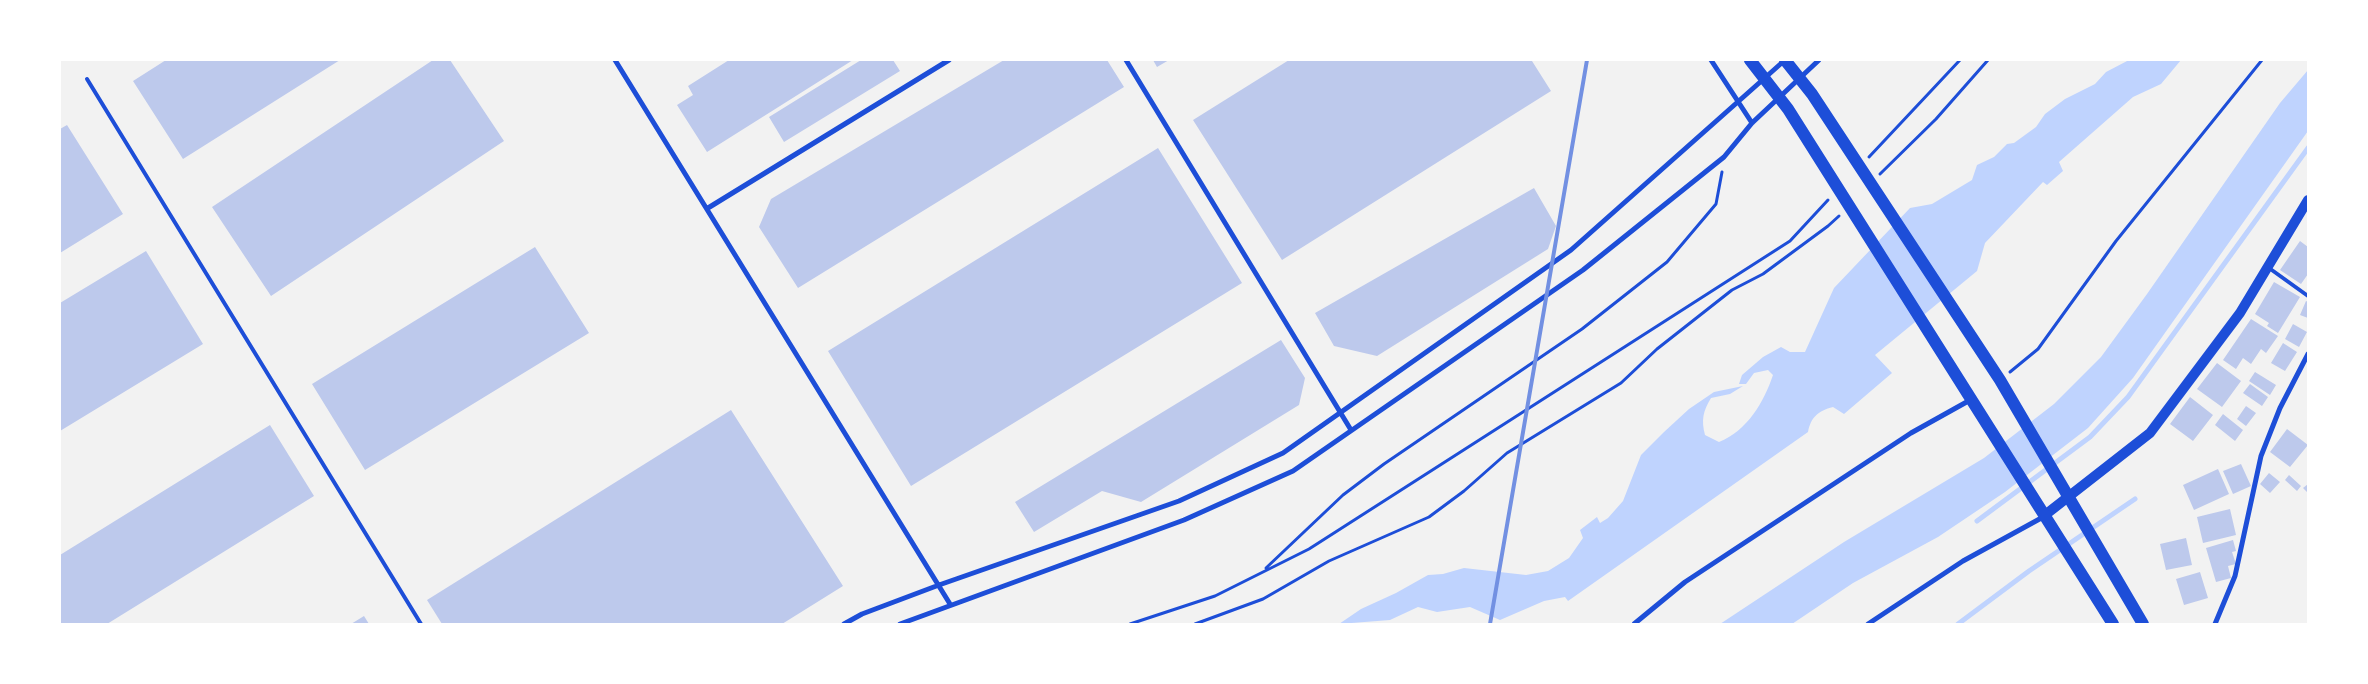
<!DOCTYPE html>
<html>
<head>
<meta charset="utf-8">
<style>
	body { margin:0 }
	#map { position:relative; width:2368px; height:684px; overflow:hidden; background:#f2f2f2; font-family:"Noto Sans",sans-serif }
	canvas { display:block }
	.frame { position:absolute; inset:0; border:61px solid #fff; pointer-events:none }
</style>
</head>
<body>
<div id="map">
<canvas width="2368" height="684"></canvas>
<div class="frame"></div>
</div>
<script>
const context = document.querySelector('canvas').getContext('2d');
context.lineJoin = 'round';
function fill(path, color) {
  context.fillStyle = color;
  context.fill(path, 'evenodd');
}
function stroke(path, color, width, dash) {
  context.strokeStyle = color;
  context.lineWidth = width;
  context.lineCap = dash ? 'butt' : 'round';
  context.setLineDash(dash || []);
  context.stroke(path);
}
const water = new Path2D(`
	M2129,60H2181L2161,84L2133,97L2059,162L2063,171L2047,185L2043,182L1985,243L1977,271L1875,355L1892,373L1844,414L1833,407C1818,411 1811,417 1808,432L1568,601L1565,597L1544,601L1500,620L1470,607L1437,612L1418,607L1390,620L1339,624L1361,609L1396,593L1428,575L1443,574L1464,568L1526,575L1548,571L1569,558L1583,538L1580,530L1597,517L1600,523L1608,518L1623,501L1641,455L1664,432L1689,409L1714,392L1743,386L1730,394L1711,398C1703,411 1701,420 1705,435L1719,442C1747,431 1764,402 1773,375L1768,370L1754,373L1746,384H1739L1742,375L1763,357L1781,347L1790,352H1805L1834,288L1910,208L1932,204L1972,180L1977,165L1994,157L2007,144L2014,143L2036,127L2045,114L2065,99L2095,84L2106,72Z
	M2308,70V131L2133,378L2088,428L2005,492L1938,537L1853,583L1792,624H1720L1844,542L1984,458L2054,404L2101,357L2147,294L2280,103Z`);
const stream = new Path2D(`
	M1977,521L2090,437L2128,397L2308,148
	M1958,624L2029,571L2135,499`);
const building = new Path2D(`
	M166,60H340L183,159L133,81Z
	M433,60H450L504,141L271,296L212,207Z
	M729,60H853L707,152L677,105L693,95L688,86Z
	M861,60H893L900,71L784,142L769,117Z
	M1004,60H1107L1124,87L798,288L759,227L771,199Z
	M1153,60H1169L1157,67Z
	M1289,60H1534L1532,61L1551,91L1282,260L1193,120Z
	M67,125L123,214L60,253V129Z
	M1158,148L1242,283L911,486L828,351Z
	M1534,188L1556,226L1548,249L1377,356L1334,346L1315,313Z
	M2300,241L2308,247V274L2301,284L2280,270Z
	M535,247L589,333L365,470L312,384Z
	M146,251L203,344L60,431V303Z
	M2274,282L2300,297L2278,333L2267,326L2269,323L2255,314Z
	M2306,301L2308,302V318L2300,315Z
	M2251,319L2278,336L2266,353L2261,349L2251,364L2243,358L2236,369L2223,360Z
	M2293,324L2307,332L2299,347L2285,339Z
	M1281,340L1305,378L1299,405L1141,502L1102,491L1034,532L1015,502Z
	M2283,343L2297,352L2285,371L2271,363Z
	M2217,363L2241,381L2222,407L2197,389Z
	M2255,372L2276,385L2270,395L2249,381Z
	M2250,384L2268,397L2262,406L2243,393Z
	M2190,397L2213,415L2193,441L2170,424Z
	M2246,406L2256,413L2246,426L2237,419Z
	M731,410L843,586L782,624H442L427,600Z
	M2223,414L2243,430L2235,441L2215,425Z
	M270,425L314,496L107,624H60V555Z
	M2287,429L2308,445L2290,467L2270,452Z
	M2241,464L2251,486L2233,494L2223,471Z
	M2218,469L2229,494L2194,510L2183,485Z
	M2269,473L2280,482L2270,493L2260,484Z
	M2289,475L2301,486L2297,491L2285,480Z
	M2308,484V493L2303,488Z
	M2230,509L2236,535L2203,543L2197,517Z
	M2186,538L2192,565L2166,570L2160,544Z
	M2233,540L2236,551L2232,552L2236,564L2228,566L2231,578L2216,582L2206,548Z
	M2200,572L2208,598L2184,605L2176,579Z
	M364,616L369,624H351Z`);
const path = new Path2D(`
	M1869,157L1960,60
	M1880,174L1936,119L1988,60
	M2010,372L2038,349L2116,241L2262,60
	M1266,568L1343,495L1384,464L1582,329L1667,262L1716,204L1722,172
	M1130,624L1215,596L1309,549L1790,241L1828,200
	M1195,624L1263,599L1329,561L1429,517L1464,491L1507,453L1621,383L1657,349L1732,290L1763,274L1828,226L1839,216`);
const service = new Path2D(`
	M87,79L421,624
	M2269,268L2308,296`);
const minor = new Path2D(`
	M615,60L950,604
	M1126,60L1351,430
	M1711,60L1752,123
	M708,208L949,60
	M844,624L862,614L939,585L1179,501L1283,453L1571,250L1785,60
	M900,624L1184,520L1293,471L1583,270L1724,157L1752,123L1819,60
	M1634,624L1685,582L1911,433L1972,399
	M1868,624L1963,561L2045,516
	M2215,624L2235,576L2261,456L2280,408L2308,354`);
const secondary = new Path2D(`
	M2045,515L2150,433L2240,313L2308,200`);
const primary = new Path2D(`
	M1750,60L1788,109L2113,624
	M1785,60L1812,94L2000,380L2143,624`);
const rail = new Path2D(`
	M1490,624L1587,60`);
fill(water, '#bfd3fe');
stroke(stream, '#bfd3fe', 5);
fill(building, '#bdc9ec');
stroke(path, '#1d4ed8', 3);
stroke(service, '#1d4ed8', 4);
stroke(minor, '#1d4ed8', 5);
stroke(secondary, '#1d4ed8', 10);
stroke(primary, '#1d4ed8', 12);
stroke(rail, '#7290e2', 4);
</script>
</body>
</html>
